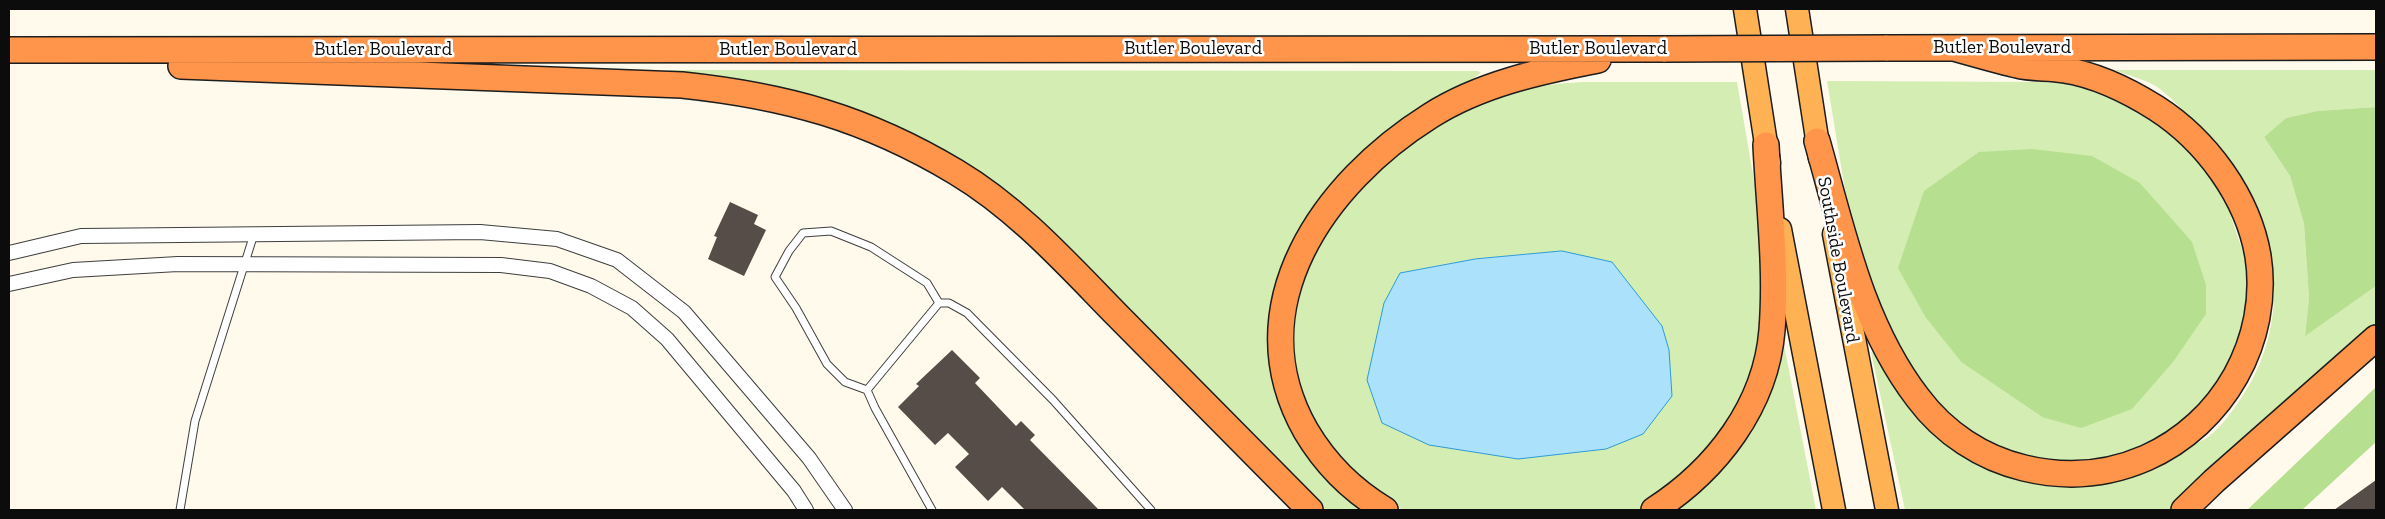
<!DOCTYPE html>
<html>
<head>
<meta charset="utf-8">
<style>
	body { margin:0 }
	#map { position:relative; width:2385px; height:519px; overflow:hidden; background:#fffaec; font-family:"Zilla Slab",serif }
	canvas { display:block }
	.frame { position:absolute; inset:0; border:10px solid #0c0c0c; pointer-events:none }
</style>
</head>
<body>
<div id="map">
<canvas width="2385" height="519"></canvas>
<div class="frame"></div>
</div>
<script>
const context = document.querySelector('canvas').getContext('2d');
context.lineJoin = 'round';
function fill(path, color) {
  context.fillStyle = color;
  context.fill(path, 'evenodd');
}
function stroke(path, color, width, dash) {
  context.strokeStyle = color;
  context.lineWidth = width;
  context.lineCap = dash ? 'butt' : 'round';
  context.setLineDash(dash || []);
  context.stroke(path);
}
function label(font, color, halo, rows, align = 'center') {
  context.font = font + ' "Zilla Slab",serif';
  context.lineWidth = 5;
  context.setLineDash([]);
  context.textBaseline = 'middle';
  context.strokeStyle = halo;
  context.fillStyle = color;
  for (const [text, x, y, turn = 0] of rows) {
    context.save();
    context.translate(x, y);
    context.rotate((+turn || 0) * Math.PI / 180);
    context.textAlign = isNaN(turn) ? turn : align;
    if (halo) context.strokeText(text, 0, 0);
    context.fillText(text, 0, 0);
    context.restore();
  }
}
const green = new Path2D(`
	M669,70L1478,71L1481,73L1423,113L1316,217L1279,370L1374,510H1322L956,164L669,76Z
	M2115,70H2376V107L2317,111L2286,118L2264,137L2290,176L2304,224L2309,298L2305,335L2376,286V330L2176,510H1905L1871,352L1875,353L2018,476L2183,448C2191,445 2200,442 2207,438C2224,426 2246,393 2255,374C2286,312 2278,237 2242,179C2229,158 2212,141 2196,124C2184,112 2173,99 2160,89C2148,80 2129,76 2115,70Z
	M1827,81L2042,82L2070,84L2098,91L2126,104L2169,133L2195,158L2215,185L2229,211L2245,258L2247,285L2245,318L2229,366L2212,395L2187,422L2115,460L2046,463L1991,447L1952,420L1898,356L1851,226ZM2140,183L2159,206L2042,417L1961,362L1926,318Z
	M1583,82H1737L1764,238L1761,350L1726,433L1666,495L1639,510H1403L1377,494L1333,455L1304,405L1290,345L1297,292L1316,246L1348,200L1395,151L1450,117L1490,98L1514,91L1556,84ZM1562,251L1400,273L1475,259Z
	M1784,345L1816,510H1669L1773,382Z`);
const forest = new Path2D(`
	M2376,107V286L2305,336L2309,298L2304,224L2290,176L2264,137L2286,118L2317,111Z
	M2032,149L2092,156L2140,183L2192,242L2206,285V314L2173,362L2132,409L2081,428L2042,417L1961,362L1926,318L1898,268L1924,191L1979,152Z
	M2376,387V442L2302,510H2247Z`);
const water = new Path2D(`
	M1562,251L1612,262L1662,326L1669,350L1672,396L1643,434L1606,449L1518,459L1429,445L1382,423L1367,380L1384,303L1400,273L1475,259Z`);
const building = new Path2D(`
	M730,202L758,215L754,224L766,230L744,276L708,259L717,237L714,236Z
	M952,350L980,378L975,383L1016,426L1021,421L1035,435L1030,440L1099,510H1025L1002,487L988,501L955,467L969,454L948,433L935,445L898,407L919,386L916,384Z
	M2376,480V510H2334Z`);
const service = new Path2D(`
	M867,390L845,382L827,364L796,308L775,277L789,251L803,233L831,231L871,247L927,283L939,303
	M180,510L195,421L254,234
	M932,510L875,408L867,390L939,303H949L967,313L1053,400L1151,510`);
const minor = new Path2D(`
	M9,253L81,236L480,232L557,239L617,260L684,312L809,458L845,510
	M9,284L73,270L178,264L501,265L550,271L591,286L632,308L667,339L794,491L806,510`);
const trunk = new Path2D(`
	M1745,9L1769,163
	M1797,9L1820,158
	M1780,229L1834,510
	M1834,234L1887,510`);
const motorway = new Path2D(`
	M1885,48L2376,47
	M9,50L1666,49
	M181,66L682,85C786,96 866,118 956,172C1018,209 1067,264 1117,315C1182,380 1246,445 1310,510
	M1817,141C1842,229 1861,324 1918,398C1944,433 1982,458 2024,468C2065,478 2107,475 2146,458C2223,424 2271,340 2258,256C2248,197 2206,140 2156,108C2129,91 2097,75 2064,70C2049,67 2032,69 2017,65C1996,60 1975,54 1954,48
	M1385,510C1353,491 1325,463 1306,431C1235,306 1325,182 1430,116C1480,84 1541,71 1598,60
	M1654,510C1716,470 1766,406 1772,330C1777,269 1769,206 1766,145
	M2184,510L2214,481L2376,338`);
const motorwayBridge = new Path2D(`
	M1666,49L1885,48`);
const streetNames = [
	["Butler Boulevard",2002,48],
	["Butler Boulevard",1193,49],
	["Butler Boulevard",1598,49],
	["Butler Boulevard",383,50],
	["Butler Boulevard",788,50],
	["Southside Boulevard",1838,260,80]
];
fill(green, '#d3edb2');
fill(forest, '#b7df90');
fill(water, '#ace1fb');
stroke(water, '#2d9bd8', 1);
fill(building, '#564d48');
stroke(service, '#3f3f3f', 9);
stroke(minor, '#3f3f3f', 16);
stroke(trunk, '#1d1d1d', 25);
stroke(motorway, '#1d1d1d', 28);
stroke(service, '#fff', 7);
stroke(minor, '#fff', 14);
stroke(trunk, '#ffb253', 22);
stroke(motorway, '#ff954a', 25);
stroke(motorwayBridge, '#1d1d1d', 28, []);
stroke(motorwayBridge, '#ff954a', 25);
label('19px', '#0c0c0c', '#fff', streetNames);
</script>
</body>
</html>
